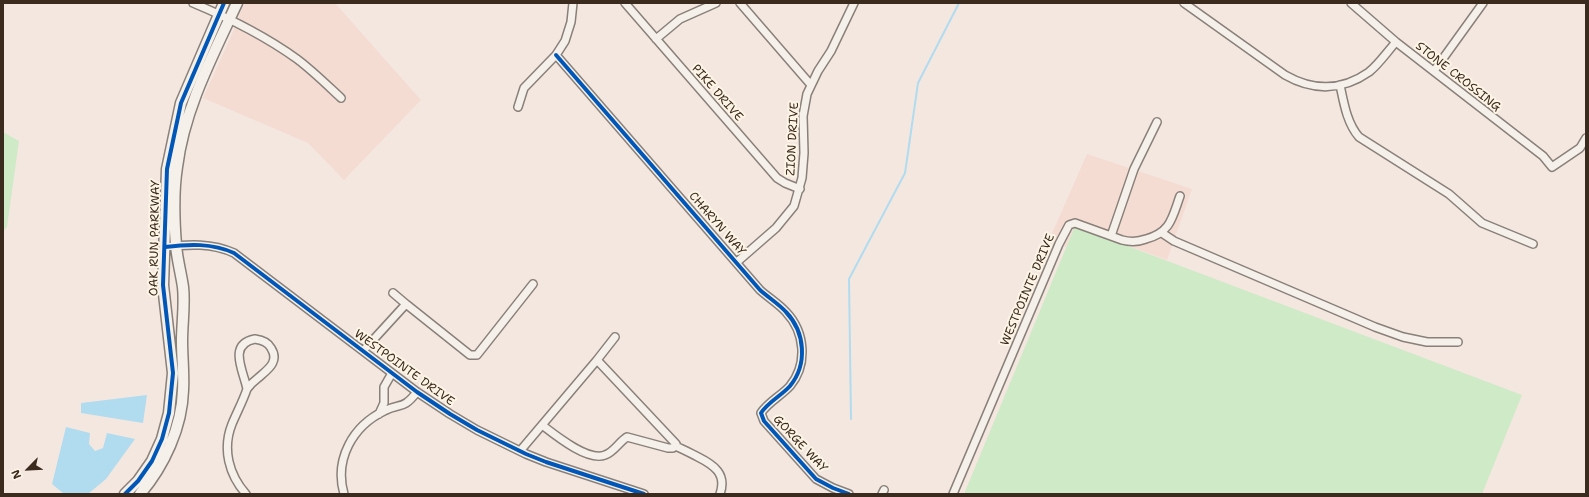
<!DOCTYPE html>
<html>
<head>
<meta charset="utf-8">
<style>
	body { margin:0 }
	#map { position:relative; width:1589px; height:497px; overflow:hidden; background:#f4e7e0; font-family:"Shantell Sans",sans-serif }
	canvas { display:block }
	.frame { position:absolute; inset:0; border:4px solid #3b2a1e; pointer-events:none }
	.north { position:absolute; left:8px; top:449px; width:40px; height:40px; -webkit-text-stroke:3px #fcf5e5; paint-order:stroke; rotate:246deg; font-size:11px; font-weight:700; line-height:16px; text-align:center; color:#3b2a1e }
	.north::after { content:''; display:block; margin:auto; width:14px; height:18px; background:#3b2a1e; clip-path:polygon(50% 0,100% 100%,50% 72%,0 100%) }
</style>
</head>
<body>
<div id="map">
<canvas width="1589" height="497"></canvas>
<div class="frame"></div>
<div class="north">N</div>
</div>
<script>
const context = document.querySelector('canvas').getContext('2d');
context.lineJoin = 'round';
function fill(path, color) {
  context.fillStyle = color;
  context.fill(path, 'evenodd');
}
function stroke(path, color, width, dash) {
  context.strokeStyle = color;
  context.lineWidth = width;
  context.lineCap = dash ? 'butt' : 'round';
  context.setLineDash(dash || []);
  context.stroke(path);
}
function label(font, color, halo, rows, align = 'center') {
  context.font = font + ' "Shantell Sans",sans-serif';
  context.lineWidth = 4;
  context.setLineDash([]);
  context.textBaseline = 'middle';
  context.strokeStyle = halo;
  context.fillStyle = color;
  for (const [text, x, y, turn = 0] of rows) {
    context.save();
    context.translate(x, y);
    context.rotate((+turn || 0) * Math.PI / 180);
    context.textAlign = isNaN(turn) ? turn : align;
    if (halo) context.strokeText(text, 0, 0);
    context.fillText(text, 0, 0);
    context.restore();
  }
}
const built = new Path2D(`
	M244,3H335L421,100L344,180L308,143L203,98L233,32Z
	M1087,154L1192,189L1167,260L1075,226L1066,247L1049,240Z`);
const green = new Path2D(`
	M3,132L19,141L7,227L3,231Z
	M1075,226L1522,395L1482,494H964Z`);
const water = new Path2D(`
	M147,395L143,423L81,413V403Z
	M66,427L90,433L89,444L95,451L103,448L107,433L135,439L106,479L88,494H64L52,484Z`);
const stream = new Path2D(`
	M851,419L849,279L905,173L918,83L959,3`);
const street = new Path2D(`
	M193,3C229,18 265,36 297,59C313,71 327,85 341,98
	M625,3L777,178L785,183L800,189
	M740,3L811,85
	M1184,3L1285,75C1313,91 1342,91 1369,72C1379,64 1387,52 1396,42
	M1351,3L1396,42L1543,156L1552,167L1580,148L1586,138
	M656,39L680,19L716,3
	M556,55L760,290C769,298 779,304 786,312C805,332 808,364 790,386C781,396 768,402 761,413L764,421L816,479L833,488L849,494
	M1434,71L1483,3
	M1340,85C1344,104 1347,123 1359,137L1449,194L1482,223L1533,244
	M518,107L524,88L556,55L565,41L571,22L573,3
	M1162,233L1174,241L1375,327L1403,337L1427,342H1458
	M1111,236L1134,169L1157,122
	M165,247C189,244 212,243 234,253L417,392L450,414L477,430L526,454L546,462L644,494
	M737,262L776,228L794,206L802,178L804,153L803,116L807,94L818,71L831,51L854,3
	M406,304L470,355H477L533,284
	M255,339C262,340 268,342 271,348C280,362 267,370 258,378C254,381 250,385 247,389C244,372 227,344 255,339Z
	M363,351L406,304L393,293
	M597,360L615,337
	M379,414L384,403V387L392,373
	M675,446C683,449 690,453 698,457C714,465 727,474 720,494
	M520,451L597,360L676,444L673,448H668L627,437C619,442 614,452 605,455C588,462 555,435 542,425
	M246,494C229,475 222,449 232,424C237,412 243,401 247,389
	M344,494C334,459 353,426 384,411C401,402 402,411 417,392
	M882,494L884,490
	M953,494L1059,244L1069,225L1075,223L1122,240C1130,242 1138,242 1146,239C1171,232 1172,218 1180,196`);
const secondary = new Path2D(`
	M125,494L138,481L152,461L162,439L169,413L173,373L163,285L167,169L181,103L224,3
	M140,494C164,466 182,427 183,390C184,373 182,358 182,341C182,323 185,305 183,287C181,273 177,259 176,245C174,220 173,192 177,167C184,109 213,55 237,3`);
const cycleway = new Path2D(`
	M556,55L760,290C769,298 779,304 786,312C805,332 808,364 790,386C781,396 768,402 761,413L764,421L816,479L833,488L849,494
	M165,247C189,244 212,243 234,253L417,392L450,414L477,430L526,454L546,462L644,494
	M125,494L138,481L152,461L162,439L169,413L173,373L163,285L167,169L181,103L224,3`);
const streetNames = [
	["STONE CROSSING",1458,77,38],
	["PIKE DRIVE",717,93,49],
	["ZION DRIVE",793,139,-87],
	["CHARYN WAY",717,224,49],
	["OAK RUN PARKWAY",155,238,-89],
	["WESTPOINTE DRIVE",1028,290,-67],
	["WESTPOINTE DRIVE",404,368,36],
	["GORGE WAY",800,444,47]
];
fill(built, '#f4dcd3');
fill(green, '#cfeac7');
fill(water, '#b1dcef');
stroke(stream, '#b1dcef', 2);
stroke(street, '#89807a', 10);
stroke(secondary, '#89807a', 13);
stroke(street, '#f5f0ea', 7);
stroke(secondary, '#f5f0ea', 10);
stroke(cycleway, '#0057b8', 4);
label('12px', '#3b2a1e', '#fcf5e5', streetNames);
</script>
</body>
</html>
